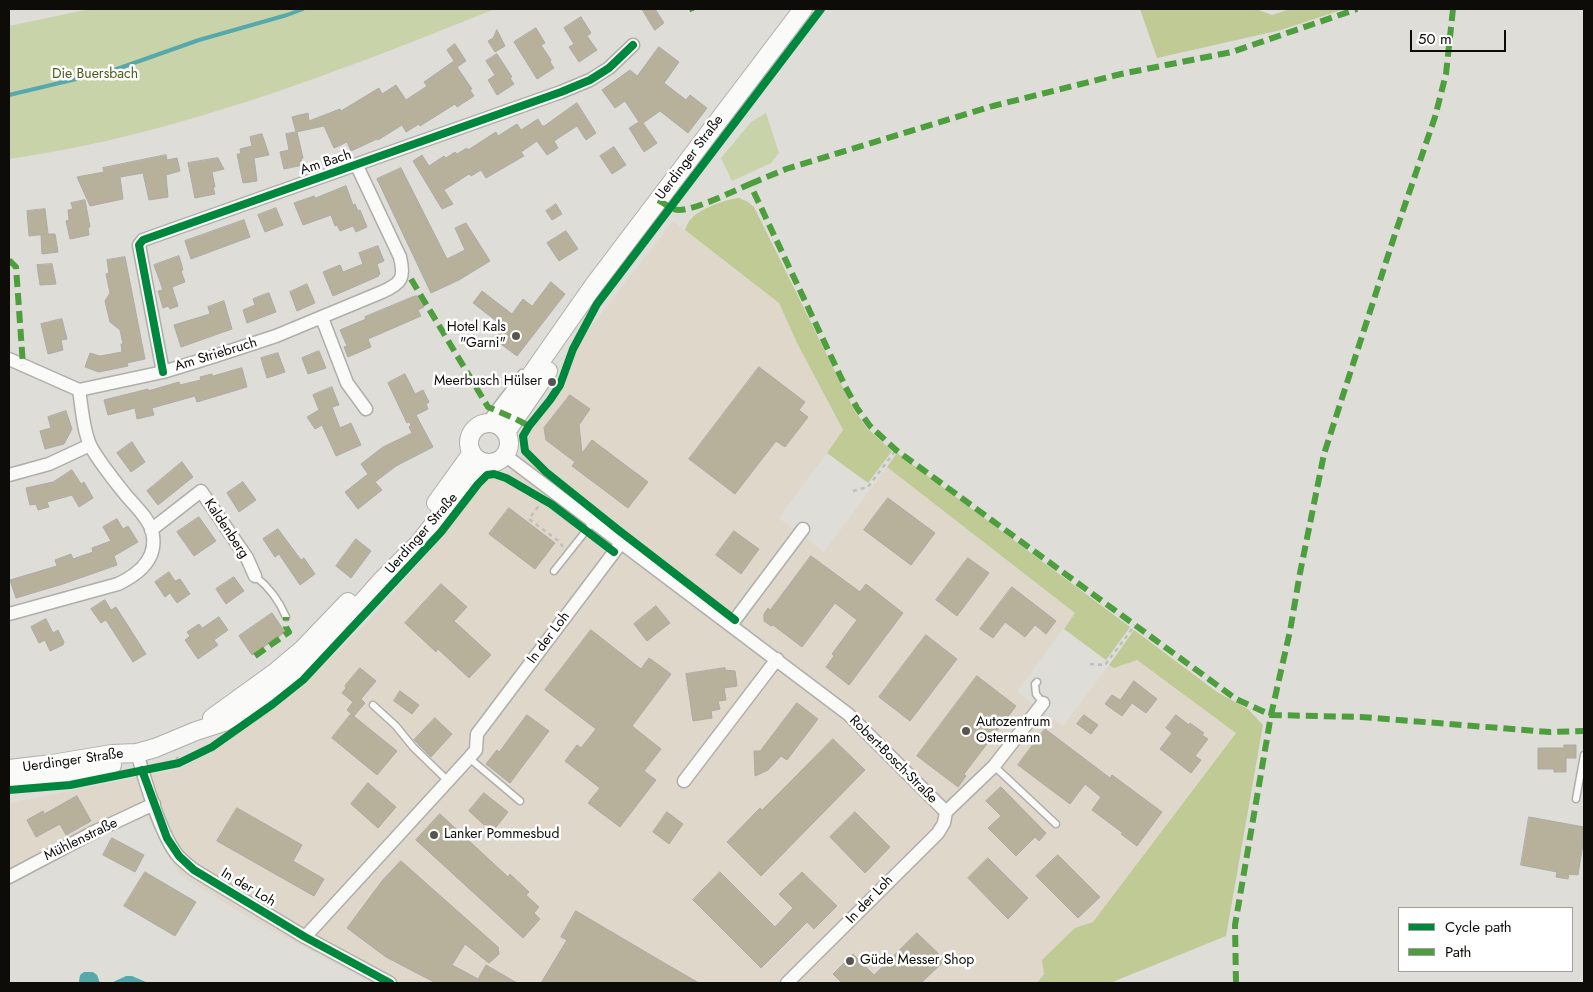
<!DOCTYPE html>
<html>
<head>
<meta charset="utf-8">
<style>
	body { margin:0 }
	#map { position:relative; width:1593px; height:992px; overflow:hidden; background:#deddd8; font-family:Jost,sans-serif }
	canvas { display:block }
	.frame { position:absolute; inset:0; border:10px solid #0e0c09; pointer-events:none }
	.legend { position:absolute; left:1398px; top:907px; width:175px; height:65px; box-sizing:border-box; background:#fff; border:1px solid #9f9e9d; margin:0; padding:6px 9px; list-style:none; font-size:15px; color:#0e0c09 }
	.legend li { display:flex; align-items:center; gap:10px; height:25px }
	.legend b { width:25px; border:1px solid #9f9e9d }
	.scale { position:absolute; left:1410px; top:30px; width:96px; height:22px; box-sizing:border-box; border:2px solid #0e0c09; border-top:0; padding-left:6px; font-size:15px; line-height:18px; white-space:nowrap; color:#0e0c09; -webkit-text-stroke:4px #fff; paint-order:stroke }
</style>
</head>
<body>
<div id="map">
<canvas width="1593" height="992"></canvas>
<div class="frame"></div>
<ul class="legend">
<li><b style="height:6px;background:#00873e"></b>Cycle path</li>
<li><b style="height:6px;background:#4d9f3e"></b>Path</li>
</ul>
<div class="scale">50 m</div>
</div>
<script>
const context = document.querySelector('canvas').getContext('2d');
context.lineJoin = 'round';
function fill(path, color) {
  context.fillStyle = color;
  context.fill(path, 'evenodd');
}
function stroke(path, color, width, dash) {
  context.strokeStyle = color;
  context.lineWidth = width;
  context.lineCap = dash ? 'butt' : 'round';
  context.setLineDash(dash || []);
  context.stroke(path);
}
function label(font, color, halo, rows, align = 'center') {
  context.font = font + ' Jost,sans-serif';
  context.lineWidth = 5;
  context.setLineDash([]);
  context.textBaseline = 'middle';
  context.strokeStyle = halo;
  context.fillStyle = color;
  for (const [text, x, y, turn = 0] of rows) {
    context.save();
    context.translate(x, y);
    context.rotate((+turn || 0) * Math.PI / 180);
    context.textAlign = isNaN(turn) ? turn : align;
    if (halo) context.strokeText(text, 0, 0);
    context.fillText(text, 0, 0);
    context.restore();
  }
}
const commercial = new Path2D(`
	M673,221L779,303L797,343L843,431L779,518L824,552L887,467L1075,613L1017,692L1063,726L1109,665L1114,668L1136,660L1236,732L1093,922L1075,928L1037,983H371L241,913L179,874L140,804L9,872V803L181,769L213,750L275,706L305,682L369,621L449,528L481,486L489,478L503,480L526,450L524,443L525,436L529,428L551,401L561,385L574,349Z`);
const green = new Path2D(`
	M90,9H495C338,72 177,135 9,159V26Z
	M766,113L779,153L771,163L732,181L721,158L751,122Z`);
const forest = new Path2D(`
	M1140,9H1256L1272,15L1290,9H1344L1281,30L1157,58Z
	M739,198L748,202L754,207L854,410L867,428L892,451L868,483L827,453L843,430L797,343L779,303L685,230C686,227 688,222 691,219C699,209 726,199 739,198Z
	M897,453L1130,627L1106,660L1064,629L1075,613L887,467Z
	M1134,630L1217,692L1248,709L1263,725L1226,936L1110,983H1037L1044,974L1042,960L1075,928L1093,922L1236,733L1137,660L1114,668L1109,665Z`);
const water = new Path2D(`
	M84,972H93L97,975L100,983H77L79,982L80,975Z
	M126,976H132L148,983H111Z`);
const stream = new Path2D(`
	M9,95L114,70L199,40L287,15L303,9`);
const building = new Path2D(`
	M642,9H655L664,23L655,30Z
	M581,17L591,33L587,36L597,50L579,62L569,47L574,44L564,28Z
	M536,28L545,43L541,45L551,60L550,62L554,68L537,79L514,42Z
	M497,30L505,46L495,52L488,41L493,38Z
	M455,44L466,61L457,67L472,89L470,90L474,96L457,107L455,104L420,126L419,124L406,132L402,125L378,140L377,139L351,151L347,142L334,148L324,126L296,132L292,117L308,113L309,121L340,109L341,111L379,88L382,94L396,85L406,100L427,86L424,82L454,61L447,50Z
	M659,47L679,62L664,83L686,100L690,95L707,108L688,133L660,111L643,123L657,143L644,152L629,128L639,122L625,101L615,108L602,90L630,70L637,76Z
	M497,54L512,77L510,78L514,84L497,95L488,80L495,75L486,61Z
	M577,103L596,133L586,140L577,126L554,141L558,148L547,155L537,141L521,152L524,156L486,178L481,170L471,176L469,174L444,190L453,204L442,209L413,161L422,155L429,166L444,156L446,158L455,152L457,154L467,148L468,150L496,132L498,136L517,124L521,130L538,119L542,126H544Z
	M297,132L303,158L301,159L303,165L284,169L280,152L289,150L286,134Z
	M262,134L269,155L254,158L257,181L243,183L237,154H241L240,149L252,146L250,137Z
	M614,147L626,165L612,174L600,156Z
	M166,155L167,160L177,158L180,171L166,175L168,197L149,200L143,173L120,177L123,199L90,206L77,177L104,172L103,168Z
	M218,158L224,169L212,172L215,187H213L215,194L195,198L188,163Z
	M401,168L447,259L465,250L455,228L466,223L490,261L459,280L431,293L377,179Z
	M346,186L353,205L355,204L358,211L360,210L367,227L356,232L353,226L340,231L337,225L335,226L331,215L303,225L294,203L314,196L315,198Z
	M85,200L90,227L88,228L89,235L70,239L66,221L69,220L68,210L73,209L71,203Z
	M556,204L562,214L552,220L546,211Z
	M276,208L283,225L265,232L258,215Z
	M45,209L48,234H55L58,252L42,254L41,235L47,234L29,236L27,211Z
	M244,220L250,237L191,259L185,241Z
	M566,231L578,249L559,261L547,243Z
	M378,246L384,261L377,264L380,274L378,275L379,276L333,296L323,272L340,265L343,272L363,264L359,253Z
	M179,256L183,270L181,271L185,282L172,287L178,306L170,309L168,306L163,308L158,291L163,290L154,265Z
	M125,257L145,359L127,363L128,366L99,372L85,367L90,353L100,356L122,352L121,344H123L120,330L110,322L105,301L110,293L106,274L109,273L107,260Z
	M52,264L56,284L40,285L37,265Z
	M551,282L565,294L517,356L494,339L504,327L473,303L482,291L512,314L523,299L532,306Z
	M307,284L315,303L297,311L290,292Z
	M269,293L276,312L247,323L243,310L255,305L253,299Z
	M415,296H419L424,307L418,310L421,316L368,339L371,347L348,357L344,347L347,346L340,330L366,319L365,317Z
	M224,301L232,329L181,347L174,325L210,314L208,307Z
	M62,319L67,339L61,340L63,350L48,354L41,324Z
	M319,351L326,368L308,374L302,358Z
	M278,353L285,372L267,378L261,358Z
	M759,367L805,402L799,410L808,417L785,447L776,441L735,494L689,459Z
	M242,368L247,387L197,402L195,396L152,408L154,415L137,419L135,408L108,415L104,400L148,389V391L179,382L180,385L201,380L200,377L212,374V376Z
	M405,374L415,394L423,390L429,402L426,404L428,409L416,415L433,447L396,466L375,482L382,490L358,509L345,492L368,474L361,464L383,447L412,433L409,427L411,425L409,422L407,423L388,383Z
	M332,387L339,405L332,407L340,428L351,423L361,445L336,456L322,425L315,429L307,417L319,410L313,395Z
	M570,395L590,409L579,425L582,453L592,440L648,482L628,508L572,466L575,462L546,440L544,428Z
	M66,411L72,429L64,444L45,449L40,431L51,428L48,417Z
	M132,442L145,462L131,472L117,453Z
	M182,462L193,477L158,505L147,491Z
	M72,470L81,484L84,482L93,498L79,507L72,495L47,502L49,507L38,510L36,504L30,505L26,488L53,482Z
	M243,482L256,500L239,512L227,493Z
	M888,498L935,533L911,565L864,530Z
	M509,508L555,543L535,569L489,534Z
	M199,517L216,541L194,556L177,532Z
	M117,519L123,529L128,526L138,542L114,556L117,565L63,584L16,598L10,580L57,566L55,560L71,554L73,559L93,552L92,548L111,541L103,527Z
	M278,529L301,560L304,558L315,574L300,585L279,554L275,557L263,539Z
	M734,531L759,549L741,574L716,555Z
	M356,539L371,551L351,578L336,566Z
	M811,556L860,592L866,584L903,613L849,685L826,667L834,656L832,654L857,620L835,603L802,647L773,625L771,626L764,621V614L768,608L770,610Z
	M968,558L989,573L957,616L936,600Z
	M169,572L175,581L180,579L190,594L177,603L170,593L165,597L155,582Z
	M234,577L244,591L226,604L216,589Z
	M441,584L467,607L454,621L491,655L469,678L438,649L436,652L405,623Z
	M1012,587L1056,621L1046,634L1035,625L1025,637L1005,622L993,638L980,629Z
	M105,600L111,610L116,607L146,654L133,662L106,620L101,623L91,609Z
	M656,606L670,623L647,641L634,624Z
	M272,613L285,632L252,655L239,636Z
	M219,617L228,630L214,640L218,645L198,659L185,640L190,636L187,632L199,624L202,628Z
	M46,619L53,633L58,630L64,642L63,645L50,651L45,640L39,643L31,627Z
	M591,630L641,669L649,658L671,674L632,726L661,749L644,771L656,780L620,827L588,803L600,788L565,761L577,745L581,748L596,729L545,690Z
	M926,635L957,659L910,721L879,697Z
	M360,668L376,681L361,699L365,703L354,716L347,710L353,702L342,693L346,688L345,686Z
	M725,668V670L735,671L737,686L724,688L726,700L718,701L720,709L711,711L712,718L693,721L686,674Z
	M977,676L1016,706L964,774L966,776L958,787L917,756Z
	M1134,681L1157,699L1146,713L1132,703L1122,716L1105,704L1112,695L1120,700Z
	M400,691L419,705L412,714L394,701Z
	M797,703L818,719L787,760L781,756L768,770L755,776L754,751H760Z
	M351,714L397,751L377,775L332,738Z
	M527,715L549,731L510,783L486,764L497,750L499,752Z
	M1084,715L1098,725L1091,734L1077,724Z
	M1176,715L1189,725L1190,723L1204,733L1202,735L1208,739L1195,756L1201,760L1191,773L1160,749L1172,733L1166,728Z
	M435,718L452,734L431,757L414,740Z
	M1045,729L1110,778L1112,775L1162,812L1137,846L1121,834L1123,833L1092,810L1101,797L1085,784L1070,804L1018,765Z
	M833,739L865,770L761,876L727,842L760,808L762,810Z
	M1564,745H1576V758H1566V772H1554V769H1538V748H1564Z
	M368,783L396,807L378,828L351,804Z
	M1001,787L1046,833L1039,841L1035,837L1016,856L988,828L1001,816L986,801Z
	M484,793L508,812L493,831L485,824L484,825L469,811Z
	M77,796L91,821L66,835L60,824L36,837L27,820L43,811L44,814Z
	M237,808L302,845L293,861L324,879L314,896L217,841Z
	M667,812L683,824L669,844L653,832Z
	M855,812L890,847L865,873L830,837Z
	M440,814L508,877L510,874L529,892L526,895L539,907L534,913L540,919L523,938L416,840Z
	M1529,817L1584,827V837L1578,875L1569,874L1568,879L1556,877L1557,872L1521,865Z
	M112,838L144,855L135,872L103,855Z
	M1058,855L1100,897L1078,918L1036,876Z
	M988,858L1028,898L1008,919L968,878Z
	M401,861L498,947L499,954L489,963L465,944L452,965L478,979L486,965L517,983H436L386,957L347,928L382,881Z
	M145,872L196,902L175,936L124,906Z
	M720,872L775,927L793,908L779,894L802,872L837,906L814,929L807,922L761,968L693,900Z
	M576,911L666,964L699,983H541L567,940L561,937Z
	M917,933L945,960L921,983H842L833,974L853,954L874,975Z`);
const path = new Path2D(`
	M853,491L868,487L896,450
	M543,500L529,519L560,542L563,547
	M1090,664L1105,665L1135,625
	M177,757L179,763`);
const lane = new Path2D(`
	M483,424L522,373
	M554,571L593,522
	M255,576C269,587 279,600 286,617
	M1037,682L1035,684L1036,694L1043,703
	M373,705L396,726L413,747L448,781
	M469,758L520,801
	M994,766L1056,824
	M1576,799L1584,755`);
const street = new Path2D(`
	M322,318L347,383L366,409
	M9,359L79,390
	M163,372L139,245L143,240L561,92L590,80L609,68L633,45
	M79,390L163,372L212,357L276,336L382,292C402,283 405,278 400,257L357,166
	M506,456L848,714L946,812
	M9,475L49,464L90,445
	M151,530L201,491L247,558L255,576
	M9,614L118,584C139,574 159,558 152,531C148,517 134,505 125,494C113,479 100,463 91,447C83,431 82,408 79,390
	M731,625L803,529
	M137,753C145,780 161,837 179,857C184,862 189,866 194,870L305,937L390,983
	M684,781L777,659
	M946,812L994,766L1043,703
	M9,877L96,831L154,804
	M305,937L469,758L476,750L477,734L621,543
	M787,983L938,833L944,823L946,812`);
const secondary = new Path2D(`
	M469 443a20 20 0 1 1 40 0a20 20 0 1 1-40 0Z
	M495,423L503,415L594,285L803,9
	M506,432L548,371
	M436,503L472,453
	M212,718L277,671L302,650L348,602
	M9,769L52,764L112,754L137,753L155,748L196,731L224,722L247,709L311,660L383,579L420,542L482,462
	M15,781L55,777L112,765`);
const quiet = new Path2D(`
	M692,9L693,11
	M750,184L786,169L993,106L1121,74L1232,52L1357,9
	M658,200C664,203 672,210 679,210C695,210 734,191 750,184L845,386L857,408L870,426L896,450L1236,699L1271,715L1361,717L1550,732L1584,731
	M9,260L16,267L23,365
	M411,279L488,407L516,419L529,426
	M255,656L289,632L286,627V617
	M1236,983L1235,925L1271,715L1290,631L1300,573L1324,454L1395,234L1435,117L1446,74L1453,9`);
const cycleway = new Path2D(`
	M163,372L139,245L143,240L561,92L590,80L609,68L633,45
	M735,620L617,529L546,472L525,451L523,436L529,426L550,400L560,385L573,349L597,304L821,9
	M142,770L167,838L179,856L194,870L305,937L390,983
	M9,790L70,785L179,763L212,747L273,704L303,680L441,532L478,484L487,475L494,474L506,478L551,504L614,552`);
const markers = [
	[516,336,5,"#575551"],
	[552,382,5,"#575551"],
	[966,731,5,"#575551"],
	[434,835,5,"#575551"],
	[850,961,5,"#575551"]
];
const parkNames = [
	["Die Buersbach",95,75]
];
const streetNames = [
	["Uerdinger Straße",690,158,-53],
	["Am Bach",326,163,-18],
	["Am Striebruch",216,355,-17],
	["Kaldenberg",226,529,56],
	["Uerdinger Straße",422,534,-49],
	["In der Loh",549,638,-53],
	["Robert-Bosch-Straße",893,760,45],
	["Uerdinger Straße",73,761,-8],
	["Mühlenstraße",81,840,-26],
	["In der Loh",248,888,31],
	["In der Loh",870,900,-46]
];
const poiNames = [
	["Hotel Kals",506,328,"right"],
	["\"Garni\"",506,344,"right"],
	["Meerbusch Hülser",542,382,"right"],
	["Autozentrum",976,723],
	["Ostermann",976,739],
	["Lanker Pommesbud",444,835],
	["Güde Messer Shop",860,961]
];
fill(commercial, '#dfd7ca');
fill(green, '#c9d3aa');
fill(forest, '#bfca95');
fill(water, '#56a9ab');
stroke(stream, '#56a9ab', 4);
fill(building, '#b7b09a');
stroke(building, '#acaba6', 1);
stroke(lane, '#afaeaa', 9);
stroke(street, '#afaeaa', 15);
stroke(secondary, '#afaeaa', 20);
stroke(path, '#bfbebc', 2.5, [4, 4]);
stroke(lane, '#fafaf9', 6);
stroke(street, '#fafaf9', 12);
stroke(secondary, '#fafaf9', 18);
stroke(quiet, '#4d9f3e', 6, [12, 6]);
stroke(cycleway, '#00873e', 8);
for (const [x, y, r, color] of markers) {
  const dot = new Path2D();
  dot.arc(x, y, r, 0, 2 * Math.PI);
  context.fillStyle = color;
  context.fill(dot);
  stroke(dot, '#fff', 2);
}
label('14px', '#4b5916', '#fff', parkNames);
label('14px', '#0e0c09', '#fff', streetNames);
label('14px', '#0e0c09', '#fff', poiNames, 'left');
</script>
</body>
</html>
